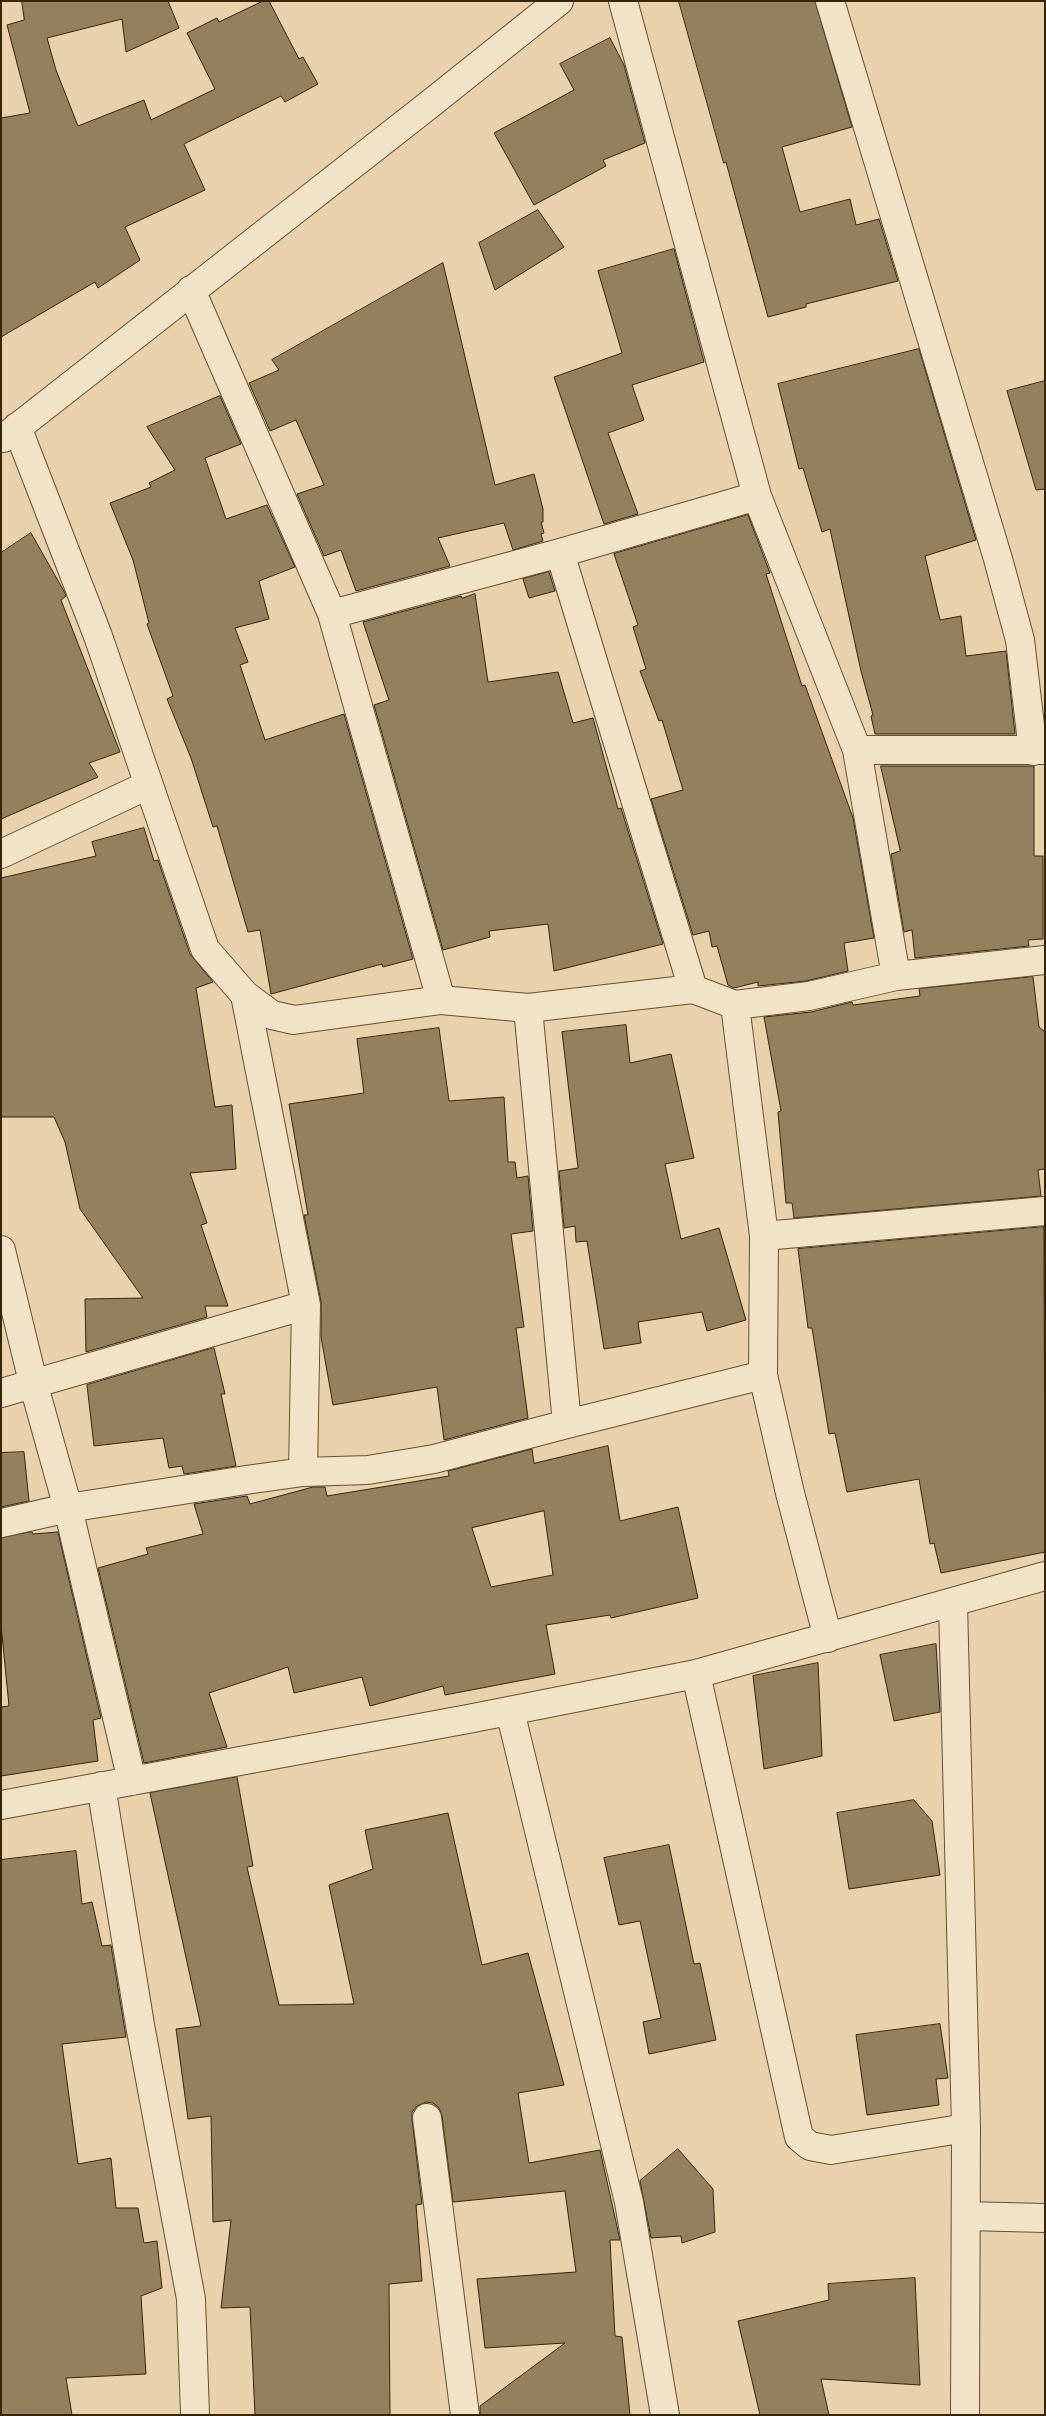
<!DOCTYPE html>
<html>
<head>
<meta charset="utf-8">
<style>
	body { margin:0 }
	#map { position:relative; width:1046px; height:2416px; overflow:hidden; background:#e9d2ab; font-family:"Gentium Book Plus",serif }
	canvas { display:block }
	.frame { position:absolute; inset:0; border:2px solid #37250a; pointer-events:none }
</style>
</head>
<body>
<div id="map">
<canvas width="1046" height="2416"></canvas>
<div class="frame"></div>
</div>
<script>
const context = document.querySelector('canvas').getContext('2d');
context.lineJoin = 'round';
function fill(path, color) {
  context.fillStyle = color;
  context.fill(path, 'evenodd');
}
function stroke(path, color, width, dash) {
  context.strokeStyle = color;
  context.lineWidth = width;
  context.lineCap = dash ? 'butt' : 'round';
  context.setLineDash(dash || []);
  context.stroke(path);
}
const building = new Path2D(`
	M22,1H168L179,28L126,52L122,19L47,38L56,70L78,126L144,100L151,120L215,89L187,33L217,18L219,22L263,1H269L299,59L303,57L318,84L285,102L281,96L184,144L205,190L125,227L140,260L98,288L95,282L1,337V118L30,113L7,25L24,20Z
	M679,1H815L852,127L782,147L800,212L850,199L856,225L879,219L898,281L806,304V307L768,317L726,162L724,163Z
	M610,38L624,65L645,143L603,160L606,166L534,205L494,133L574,90L560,64Z
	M538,210L564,247L495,290L479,243Z
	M674,249L704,362L632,385L644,420L608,433L638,514L604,524L554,377L622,353L598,271Z
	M443,263L495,485L534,474L543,509V522H541L544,533L541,534L543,541L513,550L504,523L438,538L450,566L356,591L341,550L324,556L297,494L324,485L296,420L270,431L249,383L279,370L272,360Z
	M919,349L976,540L925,556L940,620L961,616L966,656L1006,651L1015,734H875L871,716L873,715L861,671L830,529L822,532L803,468L799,469L778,384Z
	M1045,381V489L1036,490L1007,391Z
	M220,396L241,444L205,458L226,519L267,505L295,567L259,581L269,619L235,628L248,662L240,665L265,740L344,714L413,959L383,967L382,964L271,994L260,930L248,932L217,826L213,827L191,758L167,699L173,696L147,624L149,623L133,560L110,503L151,487L149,483L175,470L147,427Z
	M748,515L770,573L766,574L802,686L805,685L853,818L874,938L844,943L848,971L806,981L758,986V982L734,988L728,985L717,946L712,947L709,931L693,935L651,799L683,790L662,720L659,721L640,671L646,669L633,627L638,625L614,554Z
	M31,533L65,593L66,596L61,600L120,752L89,763L98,777L1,819V553Z
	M549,572L555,591L529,598L523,579Z
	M475,594L488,682L558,672L573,723L593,718L618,809L621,808L663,944L554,971L548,924L489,931L490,937L443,950L374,705L389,700L363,622L461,596L462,598Z
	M881,766H1034V856H1043V939L1028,940L1029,946L915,958L912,930L904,932L891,854L900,851Z
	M144,828L154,861L158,860L190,954L213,982L196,988L215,1107L232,1105L236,1169L190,1173L207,1223L201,1225L228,1306H205L207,1317L86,1352L85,1299L143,1298L80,1209L65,1142L54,1117H1V878L96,856L92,842Z
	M1033,977L1039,1027L1045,1032V1169L1038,1170L1041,1196L794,1218L792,1203H786L778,1112L781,1111L764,1017L811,1012L852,1002L853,1005L920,996L919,989Z
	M626,1025L630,1063L671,1054L694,1158L665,1164L681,1239L719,1228L746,1320L707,1331L702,1312L638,1322L641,1343L604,1349L587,1241L576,1242L575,1226L564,1228L559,1171L578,1168L562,1032Z
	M439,1028L449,1101L504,1097L508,1162H515L517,1178L528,1176L533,1231L511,1234L524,1327L516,1328L528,1418L444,1440L437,1387L333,1405L321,1337V1302L304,1215H308L289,1104L364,1093L357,1039Z
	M1044,1227L1045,1552L941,1573L934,1543L930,1544L919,1479L847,1492L835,1433L829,1434L812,1328H808L798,1249Z
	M214,1348L225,1394H221L236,1466L184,1474L182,1466L169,1468L163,1438L94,1446L87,1385Z
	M608,1446L620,1521L678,1507L698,1598L611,1618L610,1615L546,1625L555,1674L445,1695L443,1686L370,1706L362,1677L294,1693L288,1667L209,1693L227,1747L144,1763L98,1568L148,1554L146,1548L203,1534L194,1504L247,1496L250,1504L313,1487H325L327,1496L449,1476L448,1471L532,1449L534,1463ZM544,1511L553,1575L491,1587L472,1528Z
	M24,1452L29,1501L1,1507V1453Z
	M32,1532L33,1534L58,1532L101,1718L93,1720L98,1761L1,1776V1707L9,1706L1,1625V1538Z
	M936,1644L940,1712L894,1721L880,1655Z
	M818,1663L822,1756L764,1769L753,1676Z
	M237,1777L253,1866L247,1867L279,2005L354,2004L329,1885L373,1869L365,1830L448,1813L482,1965L528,1953L564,2085L518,2093L529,2163L600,2150L620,2240H610L615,2336L622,2337L630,2415H480V2406L565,2343L485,2348L477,2279L576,2272L565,2191L453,2202L442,2116L439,2108L433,2103L426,2102L417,2106L412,2112V2119L422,2204L416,2205L422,2281L389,2284L390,2415H255L250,2307L221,2308L231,2220L213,2222L211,2116L188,2119L176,2029L201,2026L150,1793Z
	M914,1800L932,1821L940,1875L849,1889L837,1813Z
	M669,1845L694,1964L700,1963L716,2040L649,2054L643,2022L661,2018L640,1921L619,1925L604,1858Z
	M76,1851L82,1904L92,1902L102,1946L111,1945L126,2037L62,2044L78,2164L111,2158L116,2208H138L144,2243L157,2241L162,2288L141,2296L146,2374L66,2378L72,2415H1V1860Z
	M940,2024L948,2078L936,2079L939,2105L867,2115L856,2035Z
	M678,2149L713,2189L715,2232L682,2243L681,2236L651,2238L640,2181Z
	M915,2278L920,2385L821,2379L829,2415H760L738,2321L829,2300L828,2284Z`);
const street = new Path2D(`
	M623,1L757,496L857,750L896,976L1045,960
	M830,1L998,559L1020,640L1033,751
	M191,290L332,614L441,1000
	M17,427L98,636L205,949L245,995L272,1015L294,1020L441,1000L528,1008L693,989L735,1005L809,996L896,976
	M4,438L430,104L559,1
	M560,553L693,989
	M332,614L560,553L757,496
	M857,750H1045
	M1,854L148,785
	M245,995L306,1305L303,1472
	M735,1005L764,1236L763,1375L790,1493L828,1638
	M528,1008L567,1424
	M764,1236L1045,1211
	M1,1250L34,1386L68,1508L132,1781
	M1,1393L306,1305
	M1,1523L68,1508L246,1480L303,1472L368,1470L434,1459L567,1424L763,1375
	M953,1603L966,2128L965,2415
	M696,1674L799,2137L810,2146L831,2150L966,2128
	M510,1711L629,2202L665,2415
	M101,1786L140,2025L191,2299L195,2415
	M1,1805L468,1719L696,1674L1045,1576
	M427,2118L465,2415
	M966,2216L1045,2218`);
fill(building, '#947f5e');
stroke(building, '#37250a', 1);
stroke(street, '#645032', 30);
stroke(street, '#f1e2c8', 28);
</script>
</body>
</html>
